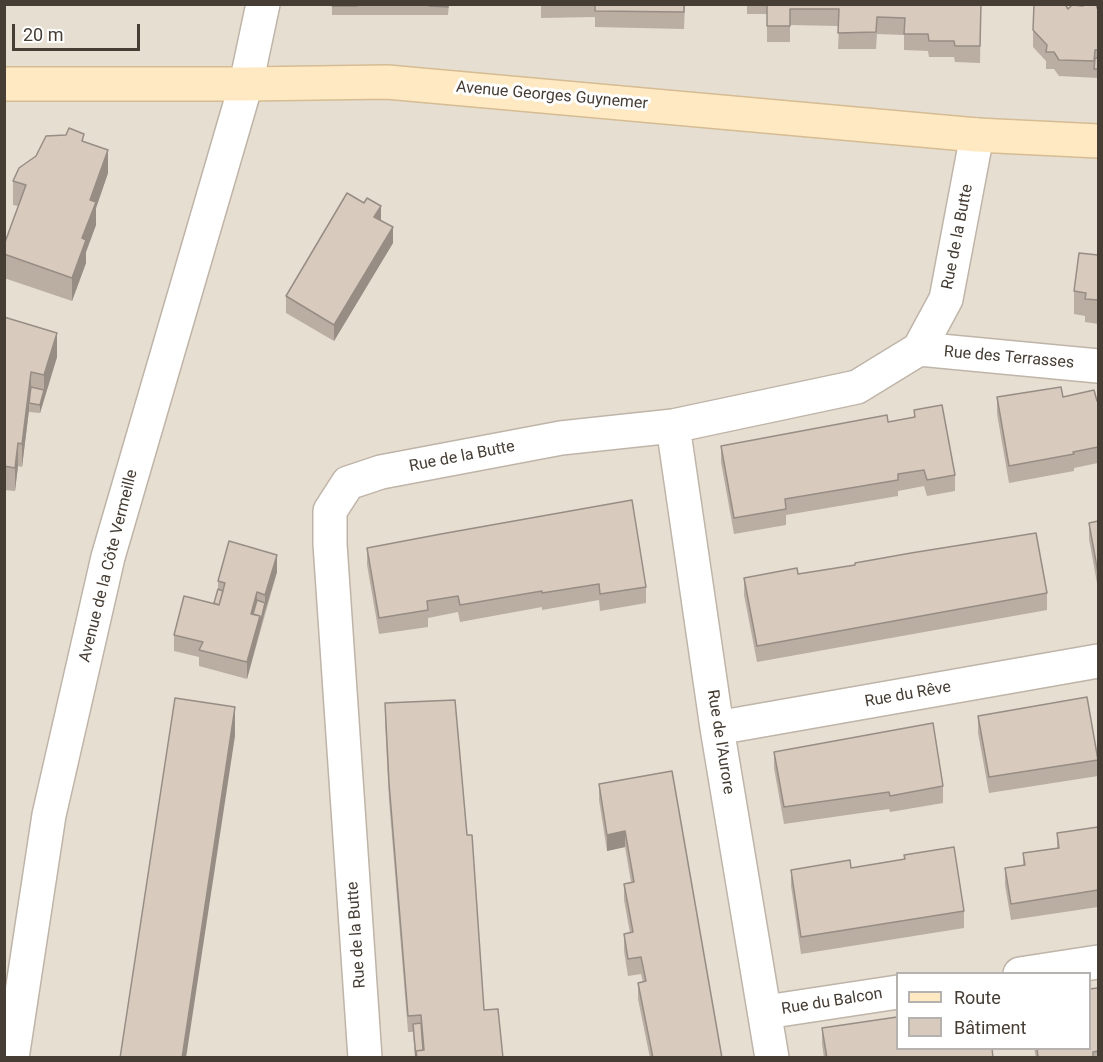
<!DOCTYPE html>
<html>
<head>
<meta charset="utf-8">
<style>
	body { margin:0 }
	#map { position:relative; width:1103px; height:1062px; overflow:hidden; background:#f3ede5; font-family:Roboto,sans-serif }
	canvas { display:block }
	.frame { position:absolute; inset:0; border:6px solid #463d34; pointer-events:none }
	.legend { position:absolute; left:896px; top:972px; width:195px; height:78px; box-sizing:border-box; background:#fff; border:2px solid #b5b1ae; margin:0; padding:8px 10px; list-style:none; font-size:18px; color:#463d34 }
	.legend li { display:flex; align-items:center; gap:12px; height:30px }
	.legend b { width:30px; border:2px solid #b5b1ae }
	.scale { position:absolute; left:12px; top:24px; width:128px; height:27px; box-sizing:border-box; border:3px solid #463d34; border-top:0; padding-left:8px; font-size:18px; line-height:21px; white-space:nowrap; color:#463d34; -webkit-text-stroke:4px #fff; paint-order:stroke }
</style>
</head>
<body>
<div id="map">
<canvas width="1103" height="1062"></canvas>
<div class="frame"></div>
<ul class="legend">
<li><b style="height:8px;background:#ffe9c3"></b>Route</li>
<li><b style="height:16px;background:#d8cabd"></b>Bâtiment</li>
</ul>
<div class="scale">20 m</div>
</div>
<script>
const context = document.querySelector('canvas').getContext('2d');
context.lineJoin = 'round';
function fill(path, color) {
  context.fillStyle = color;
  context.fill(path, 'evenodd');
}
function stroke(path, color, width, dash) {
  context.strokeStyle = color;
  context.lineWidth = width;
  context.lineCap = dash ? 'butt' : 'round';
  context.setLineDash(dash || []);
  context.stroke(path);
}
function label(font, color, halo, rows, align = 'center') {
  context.font = font + ' Roboto,sans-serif';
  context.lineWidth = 6;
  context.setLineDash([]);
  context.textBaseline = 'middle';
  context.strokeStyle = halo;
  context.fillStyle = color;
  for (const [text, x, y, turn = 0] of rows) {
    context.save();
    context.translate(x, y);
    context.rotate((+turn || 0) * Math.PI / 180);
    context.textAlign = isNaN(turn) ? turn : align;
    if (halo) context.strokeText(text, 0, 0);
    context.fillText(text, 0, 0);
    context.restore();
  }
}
const residential = new Path2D(`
	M5,5H1098V1057L5,1058ZM898,974H1090V1048H898Z`);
const street = new Path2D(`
	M919,349L1098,366
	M673,426L717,728L772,1058
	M717,728L1098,661
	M1020,974L1098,962
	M766,1012L898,992
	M12,1058L49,815L108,557L246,84L263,4
	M365,1058L330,544V511L348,483L381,472L561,438L673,426L857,387L919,349L946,299L977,135`);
const secondary = new Path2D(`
	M4,84H246L387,82L977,135L1098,141`);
const wall = new Path2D(`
	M332,4H449L448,15H332Z
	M541,4H685L684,29L595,27V17L541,18Z
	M747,4H981L980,63L955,62L954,57H929L928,51L904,50V35L877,34L876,49H838L839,26L790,25V42H767V14H747Z
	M1098,8V78L1059,76L1054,69H1046V61L1033,47V30L1068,9Z
	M84,141L108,173L96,208V225L86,252V263L72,301L4,278V245L18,206L13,205V181Z
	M364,203L381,220L393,243L334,341L286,313V296Z
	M1098,255V324L1085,322V316L1074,314V291Z
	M4,317L57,357L40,413L29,412V410L22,467L18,466L15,491L4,490Z
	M997,397H1063L1098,401V463L1074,468V471L1009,483L997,414Z
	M914,410L955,475V491L927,496L924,486L898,491V496L786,515V525L734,534L721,462V446L914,418Z
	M1098,521V589L1089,539V523Z
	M367,548L646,587V603L600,611L599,600L542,610V607L460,622L458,612L428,618V627L379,634L367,565Z
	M277,572L247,679L199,666V657L174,651V635L214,603L218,589V581Z
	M744,578L1047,593V610L757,662L744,595Z
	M385,703L467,835L484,1010L503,1058H415L413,1032H408L389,800L385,720Z
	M978,716L1098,760V776L989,793L978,733Z
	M774,752L943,786V803L890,812L889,809L784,824L774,768Z
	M672,771L722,1058H650L638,999V983L643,982L641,974L628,976L624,951V934L630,933L624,900V884L631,882L625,847L607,851L599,800V784Z
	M1098,827V907L1011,920L1005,885V868L1023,866V853L1057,848V833Z
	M904,855L964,911V928L801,954L791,886V870L851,868L904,859Z
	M1098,988V1058H1036L1034,1048H1089Z
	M822,1028L993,1058H824L822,1044Z`);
const shadedWall = new Path2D(`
	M108,150V173L96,208V225L86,252V263L72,301V278L82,238L90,200Z
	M381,206V222L374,217Z
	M393,227V243L334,341V325Z
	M57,333V357L40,413V405L44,390V375Z
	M31,372V395L29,403V410L22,467V444Z
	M18,443V466L15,491V468Z
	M277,555V572L265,611V595Z
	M257,592V608L253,622L251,614Z
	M265,603V611L247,679V662L260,616Z
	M235,707V736L186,1058H182Z
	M625,831V847L607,851V835Z`);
const building = new Path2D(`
	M332,4H357V6H332Z
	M429,4H448V7L429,6Z
	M595,4H684V12L595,11Z
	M767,4H981L980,46H955L954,41H929L928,34H904L905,18L877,17L876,32L838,33L839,9H790V26H767Z
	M1034,4H1065L1068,9L1072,5L1083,6L1084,4H1096L1097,8H1098V50H1095L1094,61L1059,60L1054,52H1046L1047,45L1033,30Z
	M1095,58H1098V69H1094Z
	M69,128L84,134L82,141L108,150L90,200L96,202L82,238L86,240L72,278L4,254V245L26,185L13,181L19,168L36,156L46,136L66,135Z
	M347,193L364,203L367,198L381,206L374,217L393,227L334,325L286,296Z
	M1079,253L1098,255V300L1085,299L1086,293L1074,291Z
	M4,317L57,333L44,375L31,372L22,444L18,443L15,468L4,466Z
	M31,387L44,390L40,405L29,403Z
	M1061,387L1063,397L1094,390L1097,401H1098V447L1073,452L1074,454L1009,466L997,397Z
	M942,405L955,475L927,480L924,470L898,474V480L785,499L786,509L734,518L721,446L887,415L888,422L915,417L914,410Z
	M632,500L646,587L600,594L599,584L542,593V591L460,605L458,596L427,601L428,610L379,618L367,548L441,534Z
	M1098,521V573L1089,523Z
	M1036,533L1047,593L757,646L744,578L797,568L798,574L855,565V563L911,553Z
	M229,541L277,555L265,595L257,592L251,614L260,616L247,662L199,650L203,642L174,635L184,596L219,605L225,583L218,581Z
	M218,589L223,591L219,605L214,603Z
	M257,600L265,603L260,624V616L253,614Z
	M1087,697L1098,760L989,777L978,716Z
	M175,698L235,707L182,1058H120Z
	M455,700L467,835H472L484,1010L498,1009L503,1058H417L416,1051L424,1050L421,1015L408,1016L389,783L385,703Z
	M933,723L943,786L890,796L889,792L784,807L774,752Z
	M672,771L722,1058H653L638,983L646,981L641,957L628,959L624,934L633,932L624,884L634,882L625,831L607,835L599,784Z
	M1098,827V890L1011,904L1005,868L1025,865L1023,853L1059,848L1057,833Z
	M954,847L964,911L801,937L791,870L850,860L851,868L905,859L904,855Z
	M1098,988V1051L1093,1052V1058H1038L1037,1048H1089V989Z
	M897,1017V1048H992L993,1058H827L822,1028Z
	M421,1023L423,1050L416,1051V1058L413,1024Z`);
const streetNames = [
	["Avenue Georges Guynemer",552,96,5],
	["Rue de la Butte",958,237,-79],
	["Rue des Terrasses",1009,358,5],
	["Rue de la Butte",462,457,-11],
	["Avenue de la Côte Vermeille",109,566,-76],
	["Rue du Rêve",908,695,-10],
	["Rue de l'Aurore",720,742,81],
	["Rue de la Butte",357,935,-94],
	["Rue du Balcon",832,1002,-9]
];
fill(residential, '#e7ded2');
stroke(street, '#bfb4a7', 36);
stroke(secondary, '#d5bc92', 36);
stroke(street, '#fff', 33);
stroke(secondary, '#ffe9c3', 33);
fill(wall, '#baaea3');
fill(shadedWall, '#978d84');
fill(building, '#d8cabd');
stroke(building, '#978d84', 1.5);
label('16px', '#463d34', '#fff', streetNames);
</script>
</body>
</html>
